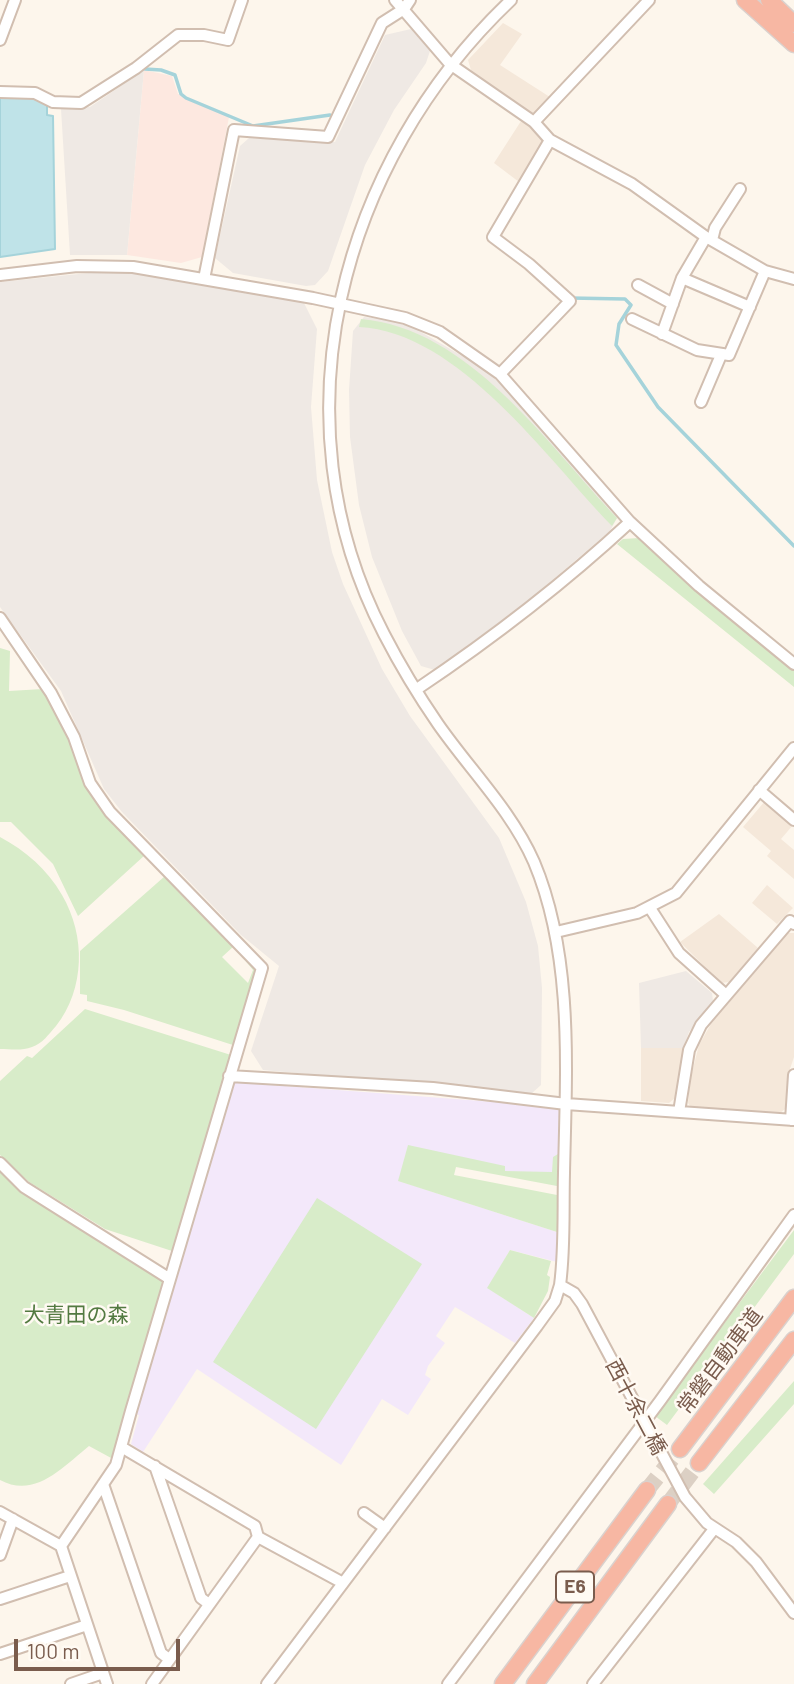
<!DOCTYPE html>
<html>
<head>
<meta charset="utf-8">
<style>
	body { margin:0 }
	#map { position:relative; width:794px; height:1684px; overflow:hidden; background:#fdf6ec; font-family:Barlow,sans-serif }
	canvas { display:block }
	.scale { position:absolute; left:14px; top:1639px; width:166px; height:32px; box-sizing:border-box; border:4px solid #7a5c4d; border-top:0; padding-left:9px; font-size:21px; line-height:24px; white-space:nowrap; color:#7a5c4d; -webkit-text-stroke:5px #fffaf3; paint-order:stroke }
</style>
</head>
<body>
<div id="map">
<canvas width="794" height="1684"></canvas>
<div class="scale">100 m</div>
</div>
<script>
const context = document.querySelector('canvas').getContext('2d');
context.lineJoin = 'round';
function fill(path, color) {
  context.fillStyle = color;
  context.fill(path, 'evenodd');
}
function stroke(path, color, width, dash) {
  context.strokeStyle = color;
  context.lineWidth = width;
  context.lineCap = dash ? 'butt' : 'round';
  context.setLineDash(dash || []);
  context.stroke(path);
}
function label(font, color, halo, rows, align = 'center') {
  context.font = font + ' Barlow,"Noto Sans JP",sans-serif';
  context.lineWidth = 5;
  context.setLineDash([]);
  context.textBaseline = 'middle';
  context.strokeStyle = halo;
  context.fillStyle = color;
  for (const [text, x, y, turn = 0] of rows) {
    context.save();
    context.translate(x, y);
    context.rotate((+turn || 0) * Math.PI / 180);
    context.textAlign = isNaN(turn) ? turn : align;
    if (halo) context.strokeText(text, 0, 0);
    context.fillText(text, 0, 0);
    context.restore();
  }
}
const residential = new Path2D(`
	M503,23L522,34L500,65L553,99L534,119L471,70L468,60Z
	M523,118L554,138L523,185L494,163Z
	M765,801L793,825L781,839L794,850V879L767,856L771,851L743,827Z
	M767,885L793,908L777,924L752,903Z
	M719,914L758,948L729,982L721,983L680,942Z
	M788,933H794V1057L788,1075L785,1109L779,1114L693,1110L688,1103L690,1080L699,1045L711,1024Z
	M641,1048H683L675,1098L669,1103L641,1101Z`);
const commercial = new Path2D(`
	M144,70L172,76L178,94L229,117L202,257L181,263L127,255Z`);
const industrial = new Path2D(`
	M411,29L430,51L426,63L394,110L365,165L328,271L315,285L306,286L233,273L215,258L240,146L249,138L335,142L385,35Z
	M144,70L127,255H70L61,109L90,107Z
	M98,272L143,274L304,303L317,329L311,407L317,480L332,552L343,584L382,669L410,716L499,838L526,902L538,946L542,988L541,1085L531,1094L263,1070L251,1051L279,966L241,935L122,812L104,789L61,691L0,607V282Z
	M364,317L390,320L414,328L483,368L513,396L617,518L610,531L528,601L435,670L421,666L402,631L372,557L359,505L350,437L349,390L353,331Z
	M686,971L712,993L713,1001L689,1032L683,1048H641L639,983Z`);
const education = new Path2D(`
	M233,1082L560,1107L557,1186L408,1146L399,1181L557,1232V1262L510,1250L488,1288L534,1318L515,1343L455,1307L436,1336L445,1343L428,1366L425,1375L431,1379L408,1415L382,1399L341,1465L197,1369L143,1452L131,1444L139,1415L134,1414Z`);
const green = new Path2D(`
	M361,319C469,328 548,445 617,518L612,526C547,459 459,332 359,327Z
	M639,538L678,575L794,670V687L617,544L623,539Z
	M0,648L10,651L9,691L43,689L63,724L89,791L107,815L145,855L78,916L53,864L11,822H0Z
	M0,837C26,851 47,869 62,895C86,936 85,989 56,1026C49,1034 42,1044 32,1047C22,1051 10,1049 0,1049Z
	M165,876L234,946L222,957L248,983L253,970L239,953L259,969L236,1046L124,1010L87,1001V995L80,994V951Z
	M85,1009L231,1055L172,1251L105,1229L29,1182L0,1155V1081L27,1056L32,1058Z
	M408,1145L505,1166V1171L552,1172L553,1157L558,1154L557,1186L456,1167L454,1175L557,1195V1232L398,1181Z
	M0,1169L166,1282L113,1459L89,1446C63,1467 35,1499 0,1480Z
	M317,1198L422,1264L316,1429L213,1362Z
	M794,1230V1254L667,1425L655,1416Z
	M510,1250L551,1261L547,1275L550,1277L548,1291L534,1318L487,1288Z
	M794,1381V1404L714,1494L703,1484Z`);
const water = new Path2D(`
	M0,97L33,98L47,105V115L53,116L55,249L0,257Z`);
const stream = new Path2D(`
	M145,69L161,70L175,75L181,94L186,98L253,126L330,115
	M570,298L625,299L631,305L619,324L616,345L658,407L794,546`);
const highwayTunnel = new Path2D(`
	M647,1490L680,1449
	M668,1504L699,1463`);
const minor = new Path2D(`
	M395,0L450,64L534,122L550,140L632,184L706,237L765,271L794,279
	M0,40L15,0
	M0,92L35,93L53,102L81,103L136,68L178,35H204L228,40L242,0
	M534,122L649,0
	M712,240L715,228L740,189
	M0,275L77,266L133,267L313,298L405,318L440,332L500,374L630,522L699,586L794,664
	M682,278L750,307
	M204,279L234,130L328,137L382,23L404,9L410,0
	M638,285L673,304
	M632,319L697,350L729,355L765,271
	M662,334L682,278L706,237
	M500,374L570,301L529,264L493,237L550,140
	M701,402L721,355
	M0,618L51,693L74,737L90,783L110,812L262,968L131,1411L116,1465L61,1546
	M417,689C493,638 563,584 630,522
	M759,790L794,820
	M650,908L679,953L726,995
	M556,932L637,913L676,893L794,748
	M229,1076L433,1088L566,1104L794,1120
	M679,1112L689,1050L701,1025L790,921L794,924
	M791,1120L794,1075
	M0,1163L24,1187L170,1279
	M560,1285L574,1293L582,1304L685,1497L707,1523L736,1542L756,1562L794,1613
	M123,1448L255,1526L258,1537L343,1583
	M155,1466L201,1598L209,1604
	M103,1484L161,1653L169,1659
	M0,1512L61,1546L107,1684
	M364,1513L385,1528
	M0,1555L13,1519
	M0,1599L70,1576
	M0,1654L87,1625
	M71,1684L103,1673
	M152,1684L258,1537
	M267,1684L537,1326L555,1301L560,1285C565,1248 563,1210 564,1173C566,1072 574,957 534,862C511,810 470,770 438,724C418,695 400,665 384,634C272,419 340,162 511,0
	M448,1684L660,1401L794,1215
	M593,1684L714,1529`);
const highway = new Path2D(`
	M745,0L794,44
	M769,0L794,24
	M680,1449L794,1298
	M699,1463L794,1340
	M503,1684L647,1490
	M535,1684L668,1504`);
const shields = [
	[575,1587,38]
];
const shieldNames = [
	["E6",575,1587]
];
const parkNames = [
	["大青田の森",76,1315]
];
const streetNames = [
	["常磐自動車道",720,1361,-53],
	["西十余二橋",636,1407,62]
];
fill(residential, '#f5e8da');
fill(commercial, '#fde8e0');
fill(industrial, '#efe9e4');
fill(education, '#f3e8fa');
fill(green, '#d8ecc9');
fill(water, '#bfe3e8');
stroke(water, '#a5d3da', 2);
stroke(stream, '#a5d3da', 3.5);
stroke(highwayTunnel, '#dcd0c4', 16, [16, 8]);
stroke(minor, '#d1beb0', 14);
stroke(highway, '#dad1cd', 19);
stroke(minor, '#fff', 10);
stroke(highway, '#f7b7a3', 16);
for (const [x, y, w] of shields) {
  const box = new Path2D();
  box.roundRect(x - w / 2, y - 15.5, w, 31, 5);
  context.fillStyle = '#fffaf3';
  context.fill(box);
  stroke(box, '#7a5c4d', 2);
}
label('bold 19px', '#7a5c4d', null, shieldNames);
label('21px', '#537a41', '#fffaf3', parkNames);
label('21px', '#7a5c4d', '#fffaf3', streetNames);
</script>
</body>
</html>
